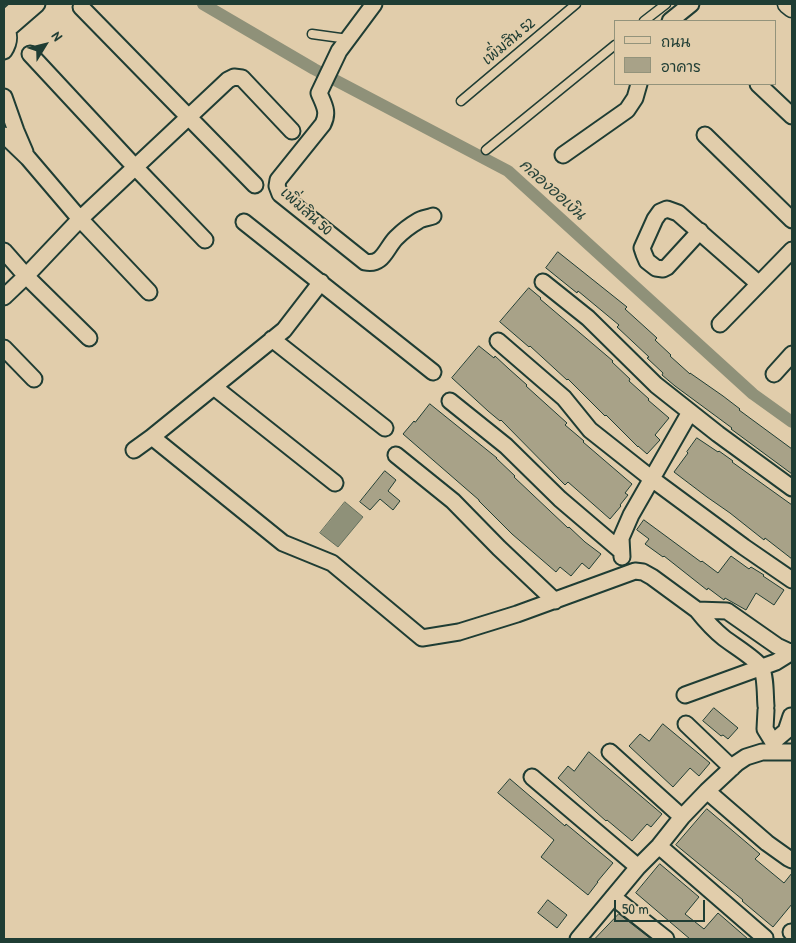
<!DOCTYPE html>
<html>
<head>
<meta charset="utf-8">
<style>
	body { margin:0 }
	#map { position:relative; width:796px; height:943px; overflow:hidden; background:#e1cdab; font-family:"Patrick Hand","Playpen Sans Thai",sans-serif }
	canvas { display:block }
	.frame { position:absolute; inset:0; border:5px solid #1f3d34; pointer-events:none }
	.legend { position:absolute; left:614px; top:20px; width:162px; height:65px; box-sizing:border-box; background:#e1cdab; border:1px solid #93937b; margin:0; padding:6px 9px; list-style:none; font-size:15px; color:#1f3d34 }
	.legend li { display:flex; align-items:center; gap:10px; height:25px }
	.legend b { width:25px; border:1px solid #93937b }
	.north { position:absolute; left:20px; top:20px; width:50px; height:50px; -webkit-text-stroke:4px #e1cdab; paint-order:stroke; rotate:54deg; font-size:14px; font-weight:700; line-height:20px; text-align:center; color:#1f3d34 }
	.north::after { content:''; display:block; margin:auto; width:18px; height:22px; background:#1f3d34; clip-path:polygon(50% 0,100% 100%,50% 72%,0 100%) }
	.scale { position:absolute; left:614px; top:900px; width:91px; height:22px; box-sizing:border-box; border:2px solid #1f3d34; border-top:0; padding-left:6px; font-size:15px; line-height:18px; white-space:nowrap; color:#1f3d34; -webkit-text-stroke:4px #e1cdab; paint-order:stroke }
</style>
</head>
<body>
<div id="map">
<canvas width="796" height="943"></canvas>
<div class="frame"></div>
<ul class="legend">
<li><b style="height:6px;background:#e1cdab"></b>ถนน</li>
<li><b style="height:14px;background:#a8a288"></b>อาคาร</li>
</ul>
<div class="north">N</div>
<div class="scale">50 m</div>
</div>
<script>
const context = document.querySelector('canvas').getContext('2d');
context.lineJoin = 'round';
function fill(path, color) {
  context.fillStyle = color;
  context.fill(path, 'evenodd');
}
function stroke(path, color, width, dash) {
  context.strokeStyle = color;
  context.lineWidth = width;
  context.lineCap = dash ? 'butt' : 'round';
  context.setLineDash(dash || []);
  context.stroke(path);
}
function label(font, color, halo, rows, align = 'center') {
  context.font = font + ' "Patrick Hand","Playpen Sans Thai",sans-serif';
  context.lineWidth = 4;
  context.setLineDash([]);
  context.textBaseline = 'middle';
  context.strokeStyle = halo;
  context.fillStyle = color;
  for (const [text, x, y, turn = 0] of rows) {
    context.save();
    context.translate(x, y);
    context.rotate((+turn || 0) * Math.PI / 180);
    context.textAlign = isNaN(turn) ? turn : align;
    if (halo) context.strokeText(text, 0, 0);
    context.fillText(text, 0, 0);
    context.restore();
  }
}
const water = new Path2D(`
	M345,502L363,517L338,547L320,533Z`);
const canal = new Path2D(`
	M203,4L314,69L508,171L753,394L792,422`);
const building = new Path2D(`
	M558,252L627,307L625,309L657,338L655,340L671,355L670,356L690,374V373L723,396L740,409L739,410L792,449V474L731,429L732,428L675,386L662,375L663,373L647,358L649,357L617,327L619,325L578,291L577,293L546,268Z
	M529,288L541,298L540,299L613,361L612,362L630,379L629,381L649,399L648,400L669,418L655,435L660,440L647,454L638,446V447L606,415L605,416L568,379L567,380L530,346L529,347L500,322Z
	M479,346L494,358L495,356L509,369L527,385L526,386L567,423L565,425L584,441L583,442L632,484L625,493L628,495L620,505L621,506L610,519L568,482L565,485L501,420L500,421L488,411L452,378Z
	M430,404L497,458H496L515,476L514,477L568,528L569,527L585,542L601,554L589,569L582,563L571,576L560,567L556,572L512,534L479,501V500L403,434L414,421L415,422Z
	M697,438L718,452L719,451L733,461L732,462L792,505V559L765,538L764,540L730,513L707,497L674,472L688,453L687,452Z
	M385,471L396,480L388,491L400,501L393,510L380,499L370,510L360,502Z
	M644,520L701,562L702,561L718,573L731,556L749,569L751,567L764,575L763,576L784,590L774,605L756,593L746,610L725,598L724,600L708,588L707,590L664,556L663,557L645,544L649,539L637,530Z
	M714,708L738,728L728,739L723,735L721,736L703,721Z
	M663,724L710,763L699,776L690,768L673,787L629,746L640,734L649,741Z
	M589,752L662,814L651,827L647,824L632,841L607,820L606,821L558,778L568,766L574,771Z
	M510,779L565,826L566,824L613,863L597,882H598L588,895L541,857L554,840L498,793Z
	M707,809L760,854L755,859L784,883L792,873V904L773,927L742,901L743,900L676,845Z
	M660,864L699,897L685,914L704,929L718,913L748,939H690L636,893Z
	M548,900L567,915L557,928L538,913Z
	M619,914L651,939H595Z`);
const service = new Path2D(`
	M644,21L666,4
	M312,34L348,39
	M461,101L576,4
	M486,150L615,45`);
const minor = new Path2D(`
	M374,4L339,51L319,93C324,105 329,112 323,124L278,180L277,186L280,194L365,262C383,266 386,248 396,238C402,232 411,225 418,221C422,218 428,218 433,216
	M81,7L255,185
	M4,19L21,4
	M670,21L691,4
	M4,25C10,33 10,42 4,51
	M7,30L37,4
	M30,54L135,167L205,240
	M758,84L792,116
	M4,97L16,131L25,152
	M4,135L28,158L80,219L149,292
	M705,135L792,220
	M563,155L627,110L635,98L639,84
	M244,222L433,372
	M700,231L667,267L663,269L656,268L647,261L644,254L642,248L655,219L660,212L667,209L678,213L759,284
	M4,251L26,276L89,338
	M321,282L284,330L152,437L283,543L332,563L422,638L459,632L517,614L635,571L643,572L652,577L697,610
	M543,282L588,318L656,385L718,434L792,488
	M4,297L26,276L80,219L228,80L234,77L242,78L292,131
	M720,324L792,250
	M272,339L385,428
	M498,341L564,398L590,430L652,479L744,547L792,580
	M4,348L34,379
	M774,374L792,354
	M214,387L335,483
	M450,401L506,446L560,499L621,551
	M134,450L152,437
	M396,455L453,501L499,548L555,601
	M622,557L621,538L631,515L690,412
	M685,695L776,662L792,652
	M766,706C765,696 766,676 761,667C756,659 733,645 724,638C714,630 705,620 697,610L727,611L777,646L792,653
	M766,710L765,729L773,742L786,731L791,716
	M686,724L732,768
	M610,752L682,817
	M532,777L638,867
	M707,791L767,843L788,858L792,860
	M659,846L765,938
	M613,897L666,939
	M791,932L792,933
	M578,939L638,867L659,846L682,817L707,791L737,763L746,757L762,752H792`);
const tertiary = new Path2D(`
	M787,4L792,8`);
const streetNames = [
	["เพิ่มสิน 52",509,42,-40],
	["เพิ่มสิน 50",306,212,42]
];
const waterNames = [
	["คลองออเงิน",552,190,42]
];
fill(water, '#8f9179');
stroke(water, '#626f5d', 1);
stroke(canal, '#8f9179', 12);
fill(building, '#a8a288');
stroke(building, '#1f3d34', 1);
stroke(service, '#1f3d34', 11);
stroke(minor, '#1f3d34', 19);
stroke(tertiary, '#1f3d34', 21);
stroke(service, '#e1cdab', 8);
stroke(minor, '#e1cdab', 15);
stroke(tertiary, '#e1cdab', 18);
label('15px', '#1f3d34', '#e1cdab', streetNames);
label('italic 16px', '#2a453b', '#e1cdab', waterNames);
</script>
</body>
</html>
